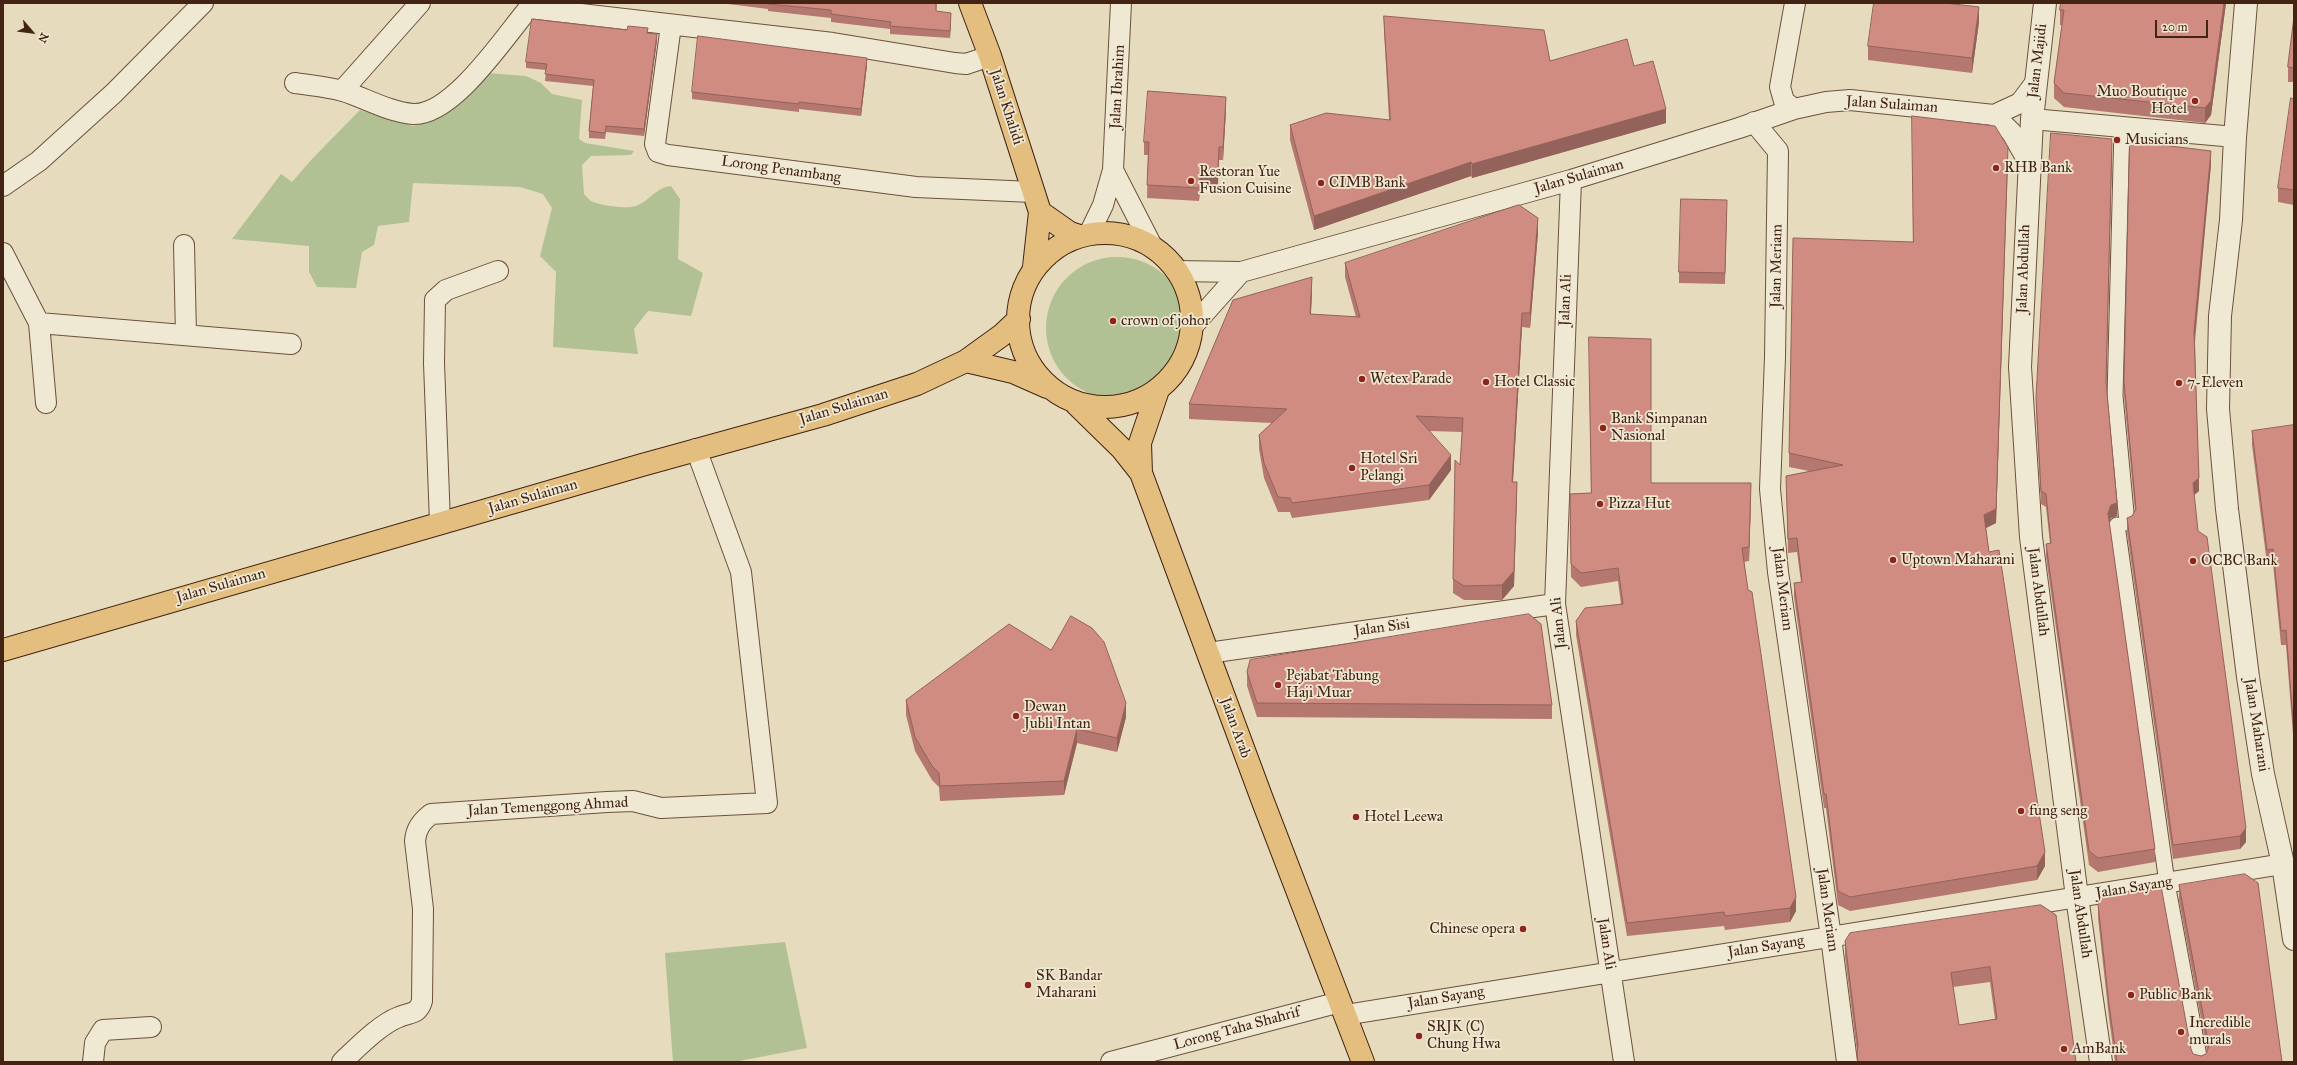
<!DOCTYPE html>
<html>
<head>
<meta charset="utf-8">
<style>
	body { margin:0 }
	#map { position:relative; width:2297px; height:1065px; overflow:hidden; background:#e6dbbc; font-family:"IM FELL Great Primer",serif }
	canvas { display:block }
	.frame { position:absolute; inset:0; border:4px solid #432314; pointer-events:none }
	.north { position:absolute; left:12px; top:12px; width:40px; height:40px; -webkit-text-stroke:3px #efe8d3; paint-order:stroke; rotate:118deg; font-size:11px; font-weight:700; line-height:16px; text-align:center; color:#432314 }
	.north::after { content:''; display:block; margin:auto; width:14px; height:18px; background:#432314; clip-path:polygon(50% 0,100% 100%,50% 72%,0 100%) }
	.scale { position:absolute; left:2155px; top:20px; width:53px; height:18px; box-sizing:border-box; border:2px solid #432314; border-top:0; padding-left:5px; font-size:12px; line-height:14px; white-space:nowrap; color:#432314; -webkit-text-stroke:3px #efe8d3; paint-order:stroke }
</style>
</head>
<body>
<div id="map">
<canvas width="2297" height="1065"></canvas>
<div class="frame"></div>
<div class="north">N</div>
<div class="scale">20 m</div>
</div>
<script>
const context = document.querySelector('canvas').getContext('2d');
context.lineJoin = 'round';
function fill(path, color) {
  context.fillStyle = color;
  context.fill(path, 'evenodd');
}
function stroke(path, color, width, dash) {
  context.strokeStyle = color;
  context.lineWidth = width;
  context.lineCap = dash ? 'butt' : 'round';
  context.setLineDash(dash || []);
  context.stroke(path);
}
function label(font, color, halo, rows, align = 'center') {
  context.font = font + ' "IM FELL Great Primer",serif';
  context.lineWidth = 3.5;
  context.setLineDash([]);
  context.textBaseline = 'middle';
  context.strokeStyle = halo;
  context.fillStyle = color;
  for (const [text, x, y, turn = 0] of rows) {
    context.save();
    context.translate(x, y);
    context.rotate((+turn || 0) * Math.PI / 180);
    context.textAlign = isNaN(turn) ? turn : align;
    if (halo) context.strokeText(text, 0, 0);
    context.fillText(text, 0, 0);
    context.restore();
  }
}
const green = new Path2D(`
	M487,73L526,76L541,83L552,94L582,100L579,139L585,143L634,151L631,155L591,156L582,165L584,194C586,196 590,201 593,202C604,206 625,209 636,206C651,200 655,188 671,186L680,199L678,259L703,273L691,316L648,311L634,329L638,354L553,347L556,272L540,256L552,208L543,194L520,187L413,183L409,222L378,226L374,245L362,252L356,288L317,287L309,272V246L232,239L281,174L292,182L312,159L360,110L413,126L435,118Z
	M1046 328a71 71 0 1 1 142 0a71 71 0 1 1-142 0Z
	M785,942L807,1048L734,1062H673L665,953Z`);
const pedestrian = new Path2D(`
	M2122,127L2115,396L2127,523
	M2117,525L2167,883L2200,1062`);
const minor = new Path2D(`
	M671,25L655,144L658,152L668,155L916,187L1033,192
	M295,83C311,85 328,87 343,91C365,98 389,112 413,114C453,116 505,36 529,8L833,43L955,63L966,64L990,56
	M342,91L420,3
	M1794,109L1784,101L1780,87L1795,3
	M1994,115L2012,133L2029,163
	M2032,119L2235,137
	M1754,122L1778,151L1775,357L1770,489L1778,572L1831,937L1847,1062
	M1113,170L1153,248
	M1571,180L1555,604L1624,1062
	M3,186L39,161L114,93L203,3
	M1089,234L1103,205L1113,170L1121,3
	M184,245L186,335
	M3,253L39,323L46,403
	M1176,271L1241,272
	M39,323L291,344
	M1191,328L1241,272L1571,180L1739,128L1794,109L1826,102L1850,100L1994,115L2020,103L2035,83
	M440,523L434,363L435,300L446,290L498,271
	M1208,653L1555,604
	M1345,1015L2283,864
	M93,1062L95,1043L103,1030L151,1027
	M342,1062C357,1048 380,1024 399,1017C410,1012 418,1015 422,1001L423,909L415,841C416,829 421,822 431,814L607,802L633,801L661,808L767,803L741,572L696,449
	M1111,1062L1340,1002`);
const tertiary = new Path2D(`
	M2045,3L2032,119L2020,367L2031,537L2077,897L2101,1062
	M2246,3L2235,137L2231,220L2220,316L2218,409L2227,509L2248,677L2263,774L2283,864L2294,939`);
const primary = new Path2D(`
	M970,3L990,56L1040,212L1034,267
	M1040,212L1070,233L1079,236
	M1018 320a87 87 0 1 1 174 0a87 87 0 1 1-174 0Z
	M966,361L1013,372L1047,387
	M1158,390L1140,443L1141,473L1262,799L1363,1062
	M1077,405L1122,449L1141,473
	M3,650L642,465L823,415L917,384L966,361L1002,335L1019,319`);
const wall = new Path2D(`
	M720,3H937L936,11L951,20L950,38L890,34V29L831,22V18L768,11V9Z
	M2061,3H2226L2211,115L2205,123L2064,107L2054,98V83L2062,25H2060V10Z
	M1384,16L1550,61L1634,66L1666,123L1472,178L1471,176L1314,230L1290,140V125L1389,120L1384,30Z
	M2294,17V82H2288V67Z
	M1979,22L1972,73L1868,60V46Z
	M627,30L648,33L657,40L644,136L606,132L605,139L589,138V131L593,86L545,81L546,70L526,68V62Z
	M867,65L861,116L799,109V112L692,99V92Z
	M2294,99V205L2278,202V188Z
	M1226,110L1223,160H1219L1218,184L1200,190L1199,201L1147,198L1148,155H1144V142Z
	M2112,152L2106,385L2117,516L2111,518L2109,523L2155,849V862L2098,872L2089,865L2046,557V544L2050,543L2046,507L2041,504L2036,412V398Z
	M2008,161L1996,523L1986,528L1989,552L2045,866L2037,880L1850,911L1838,905L1826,808H1824L1794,597V583L1801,582L1797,552L1788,553L1786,476L1809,471L1789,467V453L1912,242Z
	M2211,164L2195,342L2199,491L2194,495L2198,531L2246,842L2240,849L2173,859L2127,532V518L2132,516L2135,511L2124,396V382Z
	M1727,211L1725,284L1679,283V272Z
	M1538,233L1530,328L1522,327L1513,482L1517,497L1514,586L1502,600H1464L1453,593V579L1462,432L1430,431L1451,470L1429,500L1292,518L1290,512H1278L1264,478L1259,449V435L1272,423L1189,419V404L1312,292L1311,314L1356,317L1345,277V263Z
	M2294,425V748L2286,645H2281L2273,564H2267L2252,445V431Z
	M1651,483L1751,497L1749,561L1744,562L1796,911L1790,922L1725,930L1724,926L1627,936L1576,635V621L1621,604L1618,581L1581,587L1571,577L1570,494L1591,493Z
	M1247,672L1552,705V719L1257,717L1247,686Z
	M906,700L1126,717L1117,752L1077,743L1064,795L940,801L939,787L932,780L915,751L906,715Z
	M2179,885L2282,1062H2115L2109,1018L2098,918V904L2193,1054L2201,1056L2206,1054L2207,1051L2179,900Z
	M2041,905L2076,1062H1857V1052L1845,956V941ZM1990,982L1995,1019L1959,1025L1953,987Z`);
const shadedWall = new Path2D(`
	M2224,3H2226L2211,115L2205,123V108Z
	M1979,7V22L1972,73V58Z
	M951,13V20L950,38V31Z
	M657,34V40L644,136V129Z
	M867,58V65L861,116V109Z
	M1226,97V110L1223,160V147Z
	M1666,109V123L1472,178V164Z
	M2112,139V152L2106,396V382Z
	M1219,147L1218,184L1200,190L1199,201L1200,176Z
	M2008,147L1996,523L1984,529V515Z
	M2211,151V164L2194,345V332Z
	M1471,162V176L1314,230V216Z
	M1538,218V233L1530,328V313Z
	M1312,277V292L1310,329V314Z
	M1522,313V327L1512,497V482Z
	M1451,455V470L1429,500V485Z
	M2199,478V491L2193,496V483Z
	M1517,482L1514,586L1502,600V585Z
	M1751,483V497L1749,561V547Z
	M2117,503V516L2111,518L2108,526V513L2111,505Z
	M1126,703V717L1117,752V738Z
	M1077,729V743L1064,795V781Z
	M2246,828V842L2240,849V836Z
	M2045,852V866L2037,880V866Z
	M1796,897V911L1790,922V908Z`);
const building = new Path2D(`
	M768,3H936V11L951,13L950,31L890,26L891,22L831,14V10L768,4Z
	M1874,3H1945L1979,7L1972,58L1868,46Z
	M2061,3H2224L2211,101L2205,108L2064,93L2054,83L2064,10H2060Z
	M1384,16L1544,30L1550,61L1627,39L1634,66L1653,61L1666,109L1472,164L1471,162L1314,216L1290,125L1326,113L1390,120Z
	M2294,17V68L2288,67Z
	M532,19L627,30L628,26L648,28L647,33L657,34L644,129L606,126L605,133L589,131L594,80L545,74L547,64L526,62Z
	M698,36L867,58L861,109L799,102V104L692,92Z
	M1148,91L1226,97L1223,147H1219L1218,170L1200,176L1199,188L1147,185L1149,142H1144Z
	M2291,98L2294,99V190L2278,188Z
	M1912,116L1995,126L2008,147L1996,509L1984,515L1989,552L1999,550L2045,852L2037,866L1850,897L1838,891L1826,794H1824L1794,583L1802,582L1797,538L1788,539L1786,476L1843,465L1789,453L1793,238L1913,242Z
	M2051,133L2112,139L2106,382L2117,503L2111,505L2108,513L2155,849L2098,858L2089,851L2046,544L2051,543L2046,494L2041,491L2036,398Z
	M2130,141L2211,151L2194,332L2199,478L2193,483L2198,531L2207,537L2246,828L2240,836L2173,845L2127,518L2132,516L2136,509L2124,382Z
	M1681,199L1727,200L1725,273L1679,272Z
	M1519,205L1538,218L1530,313H1522L1512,482H1517L1514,571L1502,585L1464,586L1453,579L1455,460L1460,465L1463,418L1416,416L1451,455L1429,485L1292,503L1290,498L1278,497L1264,463L1259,435L1287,409L1189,404L1233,300L1312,277L1310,314L1360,317L1345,263Z
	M1589,337L1651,339V483H1751L1749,547L1742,548L1748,590L1752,592L1796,897L1790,908L1725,916L1724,912L1627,923L1576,621L1585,608L1623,604L1618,568L1581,573L1571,564L1570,494L1591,493Z
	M2294,425V733L2286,630L2281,631L2273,549L2267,550L2252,431Z
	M1529,614L1541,624L1552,705L1257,703L1247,672L1250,660Z
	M1071,616L1092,628L1104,642L1126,703L1117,738L1077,729L1064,781L940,786L939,773L932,766L915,737L906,700L1009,624L1051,650Z
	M2245,874L2258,883L2282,1062H2117L2109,1004L2098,904L2100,896L2161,886L2191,1049L2193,1054L2201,1056L2206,1054L2209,1046L2179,885Z
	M2041,905L2056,915L2076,1062H1858L1857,1053L1858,1046L1845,941L1850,933ZM1990,967L1997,1019L1959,1025L1951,973Z`);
const markers = [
	[2195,101,4,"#8f2418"],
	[2117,140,4,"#8f2418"],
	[1996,168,4,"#8f2418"],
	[1191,181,4,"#8f2418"],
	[1321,183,4,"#8f2418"],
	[1113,321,4,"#8f2418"],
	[1362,379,4,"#8f2418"],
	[1486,382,4,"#8f2418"],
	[2179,383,4,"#8f2418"],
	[1603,428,4,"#8f2418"],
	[1352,468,4,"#8f2418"],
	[1600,504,4,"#8f2418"],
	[1893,560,4,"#8f2418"],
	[2193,561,4,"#8f2418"],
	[1278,685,4,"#8f2418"],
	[1016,716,4,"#8f2418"],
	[2021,811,4,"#8f2418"],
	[1356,817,4,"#8f2418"],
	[1523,929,4,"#8f2418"],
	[1028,985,4,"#8f2418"],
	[2131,995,4,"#8f2418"],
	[2181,1032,4,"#8f2418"],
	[1419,1036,4,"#8f2418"],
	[2064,1049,4,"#8f2418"]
];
const streetNames = [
	["Jalan Majidi",2038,61,-83],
	["Jalan Ibrahim",1118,87,-87],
	["Jalan Sulaiman",1892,105,4],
	["Jalan Khalidi",1006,107,72],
	["Lorong Penambang",781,170,8],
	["Jalan Sulaiman",1579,177,-16],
	["Jalan Meriam",1777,266,-89],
	["Jalan Abdullah",2024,269,-88],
	["Jalan Ali",1566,300,-88],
	["Jalan Sulaiman",844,407,-17],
	["Jalan Sulaiman",533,497,-16],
	["Jalan Sulaiman",221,586,-16],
	["Jalan Meriam",1782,589,83],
	["Jalan Abdullah",2038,592,83],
	["Jalan Ali",1559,623,-96],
	["Jalan Sisi",1382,628,-8],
	["Jalan Maharani",2256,725,81],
	["Jalan Arab",1235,728,70],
	["Jalan Temenggong Ahmad",548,807,-3],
	["Jalan Sayang",2134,888,-9],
	["Jalan Meriam",1827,910,82],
	["Jalan Abdullah",2080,914,82],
	["Jalan Ali",1606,944,81],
	["Jalan Sayang",1766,947,-9],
	["Jalan Sayang",1446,998,-9],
	["Lorong Taha Shahrif",1237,1029,-15]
];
const poiNames = [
	["Muo Boutique",2187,92,"right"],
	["Hotel",2187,109,"right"],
	["Musicians",2125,140],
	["RHB Bank",2004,168],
	["Restoran Yue",1199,172],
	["Fusion Cuisine",1199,189],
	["CIMB Bank",1329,183],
	["crown of johor",1121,321],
	["Wetex Parade",1370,379],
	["Hotel Classic",1494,382],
	["7-Eleven",2187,383],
	["Bank Simpanan",1611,419],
	["Nasional",1611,436],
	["Hotel Sri",1360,459],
	["Pelangi",1360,476],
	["Pizza Hut",1608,504],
	["Uptown Maharani",1901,560],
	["OCBC Bank",2201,561],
	["Pejabat Tabung",1286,676],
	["Haji Muar",1286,693],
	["Dewan",1024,707],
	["Jubli Intan",1024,724],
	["fung seng",2029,811],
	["Hotel Leewa",1364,817],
	["Chinese opera",1515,929,"right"],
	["SK Bandar",1036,976],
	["Maharani",1036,993],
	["Public Bank",2139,995],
	["Incredible",2189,1023],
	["murals",2189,1040],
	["SRJK (C)",1427,1027],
	["Chung Hwa",1427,1044],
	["AmBank",2072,1049]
];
fill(green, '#b2c193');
stroke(pedestrian, '#6c513e', 17);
stroke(minor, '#6c513e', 22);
stroke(tertiary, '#6c513e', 24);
stroke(primary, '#432314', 24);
stroke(pedestrian, '#efe8d3', 15);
stroke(minor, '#efe8d3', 20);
stroke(tertiary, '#efe8d3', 22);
stroke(primary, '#e3be7e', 22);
fill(wall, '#b47870');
fill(shadedWall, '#92625b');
fill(building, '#d18c82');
stroke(building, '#92625b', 1);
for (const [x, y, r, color] of markers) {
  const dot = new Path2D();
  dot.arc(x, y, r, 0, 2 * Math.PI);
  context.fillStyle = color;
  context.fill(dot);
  stroke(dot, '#efe8d3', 1.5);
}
label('15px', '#432314', '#efe8d3', streetNames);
label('15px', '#432314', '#efe8d3', poiNames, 'left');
</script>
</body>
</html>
